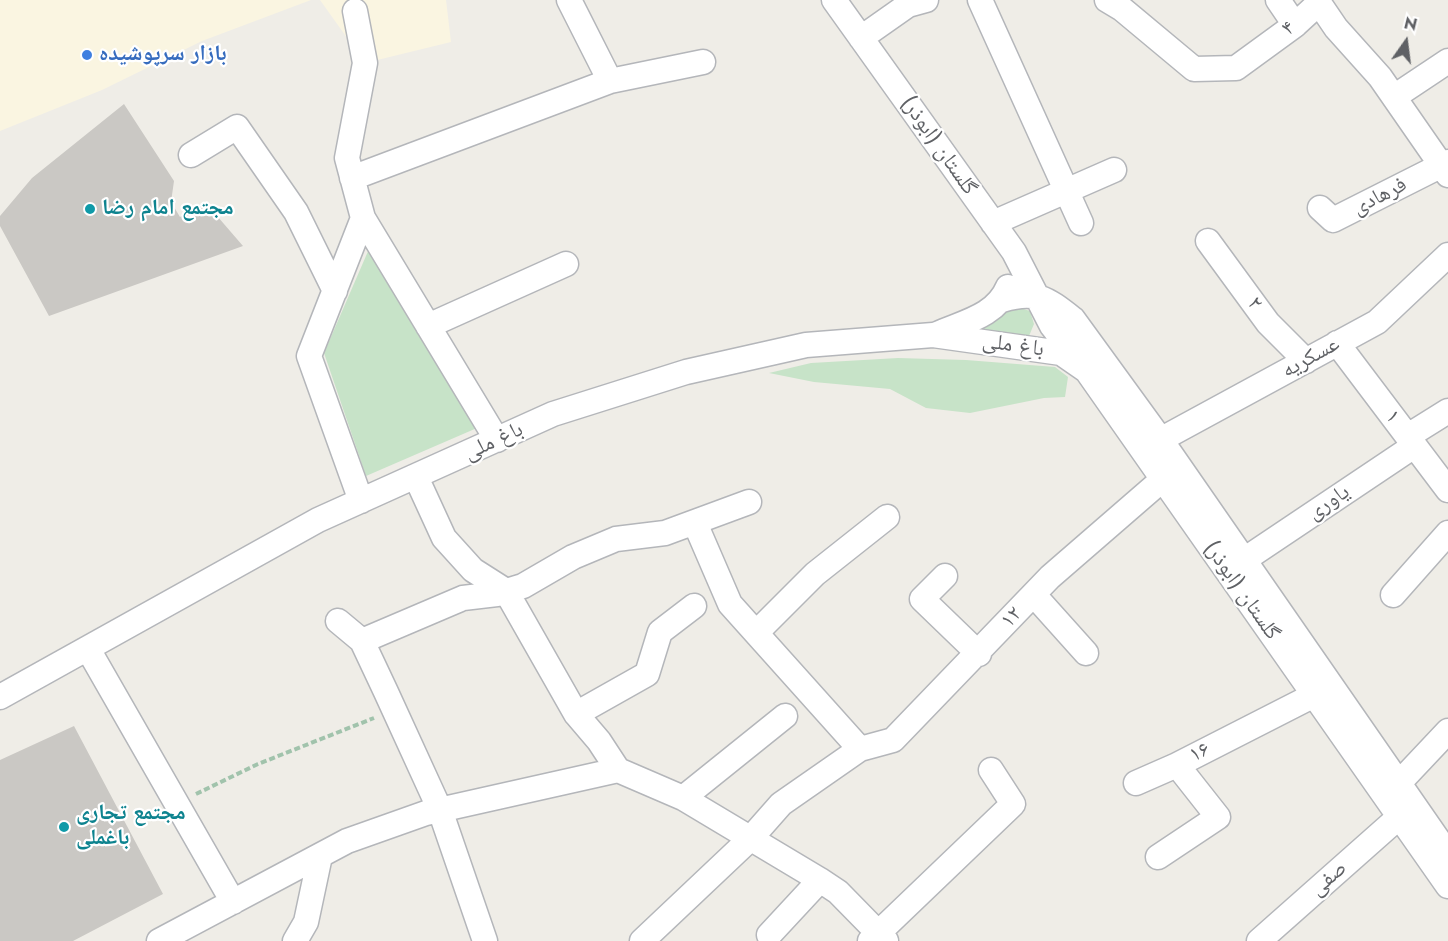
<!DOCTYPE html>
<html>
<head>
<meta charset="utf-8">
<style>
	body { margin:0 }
	#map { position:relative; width:1448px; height:941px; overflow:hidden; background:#efede7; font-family:Jost,sans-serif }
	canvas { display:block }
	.north { position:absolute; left:1376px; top:12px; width:60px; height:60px; -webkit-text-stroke:4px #fff; paint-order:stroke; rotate:14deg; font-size:16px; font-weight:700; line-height:24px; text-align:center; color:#5f6165 }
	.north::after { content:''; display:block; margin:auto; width:21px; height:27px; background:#5f6165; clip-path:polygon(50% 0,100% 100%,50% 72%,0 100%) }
</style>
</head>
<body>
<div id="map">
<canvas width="1448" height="941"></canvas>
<div class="north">N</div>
</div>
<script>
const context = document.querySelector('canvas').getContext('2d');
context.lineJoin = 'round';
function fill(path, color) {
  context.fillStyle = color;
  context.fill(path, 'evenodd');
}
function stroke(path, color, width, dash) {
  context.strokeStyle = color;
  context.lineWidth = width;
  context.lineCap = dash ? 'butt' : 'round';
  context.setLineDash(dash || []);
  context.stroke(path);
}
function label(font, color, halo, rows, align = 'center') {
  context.font = font + ' Jost,"Noto Naskh Arabic",sans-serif';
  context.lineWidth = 4.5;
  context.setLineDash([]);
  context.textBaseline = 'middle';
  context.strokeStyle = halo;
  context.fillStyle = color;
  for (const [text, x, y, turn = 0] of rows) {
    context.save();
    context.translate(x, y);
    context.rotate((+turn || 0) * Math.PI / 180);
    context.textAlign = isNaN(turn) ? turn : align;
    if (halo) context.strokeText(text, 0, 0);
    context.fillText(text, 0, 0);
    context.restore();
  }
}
const commercial = new Path2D(`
	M0,0H311L202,41L102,90L0,131Z
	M320,0H446L451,42L365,63Z`);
const green = new Path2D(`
	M369,249L477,428L366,476L324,353Z
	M1017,307L1030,311L1034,324L1029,336L1017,338L960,332Z
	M898,358L966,360L1055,367L1068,377L1065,397L1044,398L970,413L926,408L890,389L814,382L769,373L811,363Z`);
const building = new Path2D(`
	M124,104L174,181L171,202L180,217L205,202L243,246L49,316L0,226V216L32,178Z
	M74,726L163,894L73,941H0V760Z`);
const path = new Path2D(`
	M196,794L258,764L374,718`);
const minor = new Path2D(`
	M569,0L610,81
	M834,0L1014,252L1052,326L1087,371L1448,886
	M980,0L1081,223
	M1107,0L1122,9L1194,69L1236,68L1295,25L1319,3L1336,28L1380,77L1448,175
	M1278,0L1295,25
	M355,11L365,63L347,158L363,218L497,440
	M861,38L908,5L926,0
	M1394,97L1448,61
	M191,155L237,127L296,212L335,291
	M352,178L610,81L703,62
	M1320,208L1333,220L1448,162
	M993,223L1114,170
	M1208,241L1268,323L1306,361
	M1002,300C1036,290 1046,298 1073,319L1161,440L1448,854
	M428,326L566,264
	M937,334C964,322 996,316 1008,287
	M1337,343L1448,490
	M1408,436L1448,411
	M1147,447L1377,322L1448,255
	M416,477L444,538L473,570L506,591L576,714L599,741L618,770
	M361,501L309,356L363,218
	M695,523L730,604L860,749
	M1232,568L1414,446
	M945,576L922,599L979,654
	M1034,595L1086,653
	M1393,595L1448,533
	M338,621L362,641L386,692L440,810L485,941
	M756,633L815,574L887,517
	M362,641L463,598L497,594L523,586L573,557L616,539L665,533L749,502
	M88,649L233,902
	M0,697L318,520L553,414L686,372L806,345L933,335L1061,353L1087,371
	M576,714L647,674L660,632L694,606
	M1136,783L1177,765
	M683,798L785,716
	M1158,857L1218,817L1177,765L1326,689
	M769,935L820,880
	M159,941L347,841L426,813L618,770L683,798L820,880L838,892L886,941
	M295,941L306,922L320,856
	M642,941L751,838L781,804L860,749L893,740L1050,577L1163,479L1177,471
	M870,941L1013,804L991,770
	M1259,941L1399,817V783L1448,731`);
const markers = [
	[87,55,6,"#3f7fe0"],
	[90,209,6,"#0f9aa8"],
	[64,827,6,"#0f9aa8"]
];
const streetNames = [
	["۴",1289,29,-38],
	["گلستان (ابوذر)",938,146,55],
	["فرهادی",1380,197,-27],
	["۲",1254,304,54],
	["باغ ملی",1013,346,8],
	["عسکریه",1311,358,-29],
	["۱",1392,417,53],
	["باغ ملی",494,442,-25],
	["یاوری",1329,503,-34],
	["گلستان (ابوذر)",1241,591,55],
	["۱۲",1012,618,-47],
	["۱۶",1200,753,-26],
	["صفی",1329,879,-41]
];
const shopNames = [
	["بازار سرپوشیده",99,55]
];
const cultureNames = [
	["مجتمع امام رضا",102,209],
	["مجتمع تجاری",76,814],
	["باغملی",76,839]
];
fill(commercial, '#faf5e1');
fill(green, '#c7e3c8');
fill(building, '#cac8c4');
stroke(minor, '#b4b6ba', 27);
stroke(path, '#a1c3ac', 4, [6, 3]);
stroke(minor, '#fff', 24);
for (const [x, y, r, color] of markers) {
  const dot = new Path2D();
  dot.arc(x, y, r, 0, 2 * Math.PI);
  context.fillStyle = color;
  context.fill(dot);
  stroke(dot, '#fff', 2);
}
label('22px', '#5f6165', '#fff', streetNames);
label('bold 22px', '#366cbe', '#fff', shopNames, 'left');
label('bold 22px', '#0d838f', '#fff', cultureNames, 'left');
</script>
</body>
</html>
